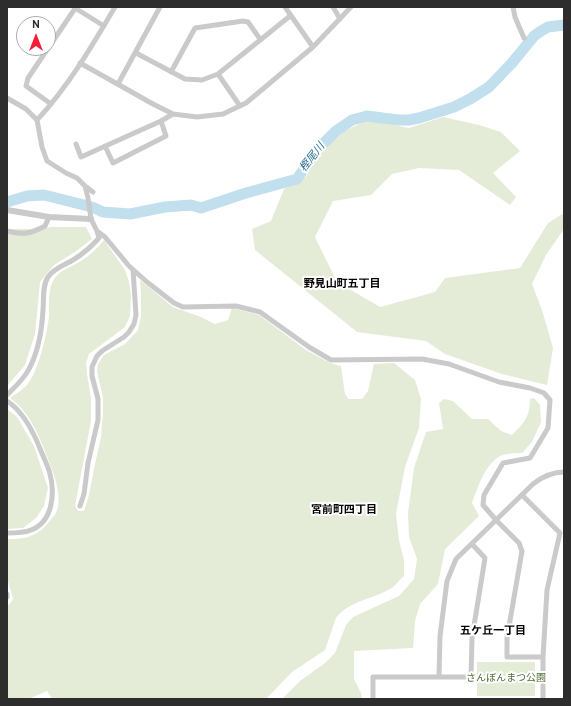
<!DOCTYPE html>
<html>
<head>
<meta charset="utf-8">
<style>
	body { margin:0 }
	#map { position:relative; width:571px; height:706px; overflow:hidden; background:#fff; font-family:Overpass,sans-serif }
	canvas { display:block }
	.frame { position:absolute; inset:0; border:8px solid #2d2d2d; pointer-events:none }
	.north { position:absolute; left:16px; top:16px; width:40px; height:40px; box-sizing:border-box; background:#fff; border:1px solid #ababab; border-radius:50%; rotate:0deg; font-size:11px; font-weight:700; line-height:16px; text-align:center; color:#2d2d2d }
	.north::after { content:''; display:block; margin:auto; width:14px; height:18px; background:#f61d35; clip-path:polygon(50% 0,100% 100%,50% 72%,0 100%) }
</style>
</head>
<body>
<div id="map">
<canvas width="571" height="706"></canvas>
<div class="frame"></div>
<div class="north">N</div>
</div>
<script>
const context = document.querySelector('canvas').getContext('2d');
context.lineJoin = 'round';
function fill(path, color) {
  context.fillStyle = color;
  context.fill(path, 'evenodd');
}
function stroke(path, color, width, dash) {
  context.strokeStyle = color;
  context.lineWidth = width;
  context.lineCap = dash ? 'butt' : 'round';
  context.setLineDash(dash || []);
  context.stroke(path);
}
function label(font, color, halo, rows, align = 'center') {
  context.font = font + ' Overpass,"Noto Sans JP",sans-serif';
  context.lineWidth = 4;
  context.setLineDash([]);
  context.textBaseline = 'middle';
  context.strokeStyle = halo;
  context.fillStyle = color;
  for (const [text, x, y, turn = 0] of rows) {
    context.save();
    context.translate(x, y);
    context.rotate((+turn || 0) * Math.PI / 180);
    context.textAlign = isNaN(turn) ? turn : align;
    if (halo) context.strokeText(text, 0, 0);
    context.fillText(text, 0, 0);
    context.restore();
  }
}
const green = new Path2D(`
	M443,117L479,125L501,132L520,151L493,173L516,197L510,205L459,170L419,168L392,174L371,195L333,201L315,237L337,282L380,307L435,292L445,278L520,268L548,223L564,213V229L546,255L532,284L542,310L553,348L547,385L502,374L445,354L426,341L357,332L255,250L252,229L271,221L284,189L306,177L322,150L345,131L367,120L409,128Z
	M52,227H86L92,239L75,252L54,265L40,282L35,334L25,365L7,386V229H38Z
	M104,240L125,270L129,282L131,296L130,316L125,327L89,354L86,363L87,374L91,399V421L75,506L78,511H84L89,495L95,464L101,437L103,413V398L97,371L98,364L104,355L125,344L138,330L141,316V293L140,280L173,307L201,317L215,324L228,320L232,308L259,315L306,350L330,363L341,366L345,394L349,399H362L368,391L374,364L394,363L415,380L421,399L419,428L405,467L396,514L399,540L404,560V576C400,579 397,584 393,587C376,599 349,600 336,618L325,650L292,672L266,699H52L47,691L28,699H7V604L9,605L13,599L7,578V539C26,539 36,537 48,523C50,520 54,517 56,513C64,497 52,469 46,454C38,433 29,412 10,398C16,394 22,390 27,385C38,372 48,332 49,315C49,304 48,289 54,279C60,270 69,268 79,262C88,257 97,249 104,240Z
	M534,398L540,405L541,422L532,442L522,453C514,453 504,453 497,458C485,466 477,489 472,503L479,516L445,549L438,584L420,604L415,621L413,648L354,651V679L361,693L362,699H282L300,681L325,663L335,653L346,625L353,617L399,596L414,579L417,559L409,537L408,513L414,468L426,432L443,429L439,403L444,399L453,401L472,419H488L501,431L512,435C524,423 530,417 530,399Z
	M7,409L17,417L34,446L48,488L44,506L36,518L23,528L7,529Z
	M477,662H535V696H477Z`);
const river = new Path2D(`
	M7,202L27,196L44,195L92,207L103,212L130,214L165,207L191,205L201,208L246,193L297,179L317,150L336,131L352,120L367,116L398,120H409L419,118L454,107L470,99L489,87L512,63L534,36L541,31L548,27L564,25`);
const minor = new Path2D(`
	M285,7L313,47
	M333,7L340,19
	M513,7L515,17L524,38
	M75,8L104,26
	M136,53L185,79L202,80L218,74L290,16
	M80,63L153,104L173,114L197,117L223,114L246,103L313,47L351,7
	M171,72L195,28L243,21L248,22L260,39
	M218,74L240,106
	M118,84L160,7
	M7,98L26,109L37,120L42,147L47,161L66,173L77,178L85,186L88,198L91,219L97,231L99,238C91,247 83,254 73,260C65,265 54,268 48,277C42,286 44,300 43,310C42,329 38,352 29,369C24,379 15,387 7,395
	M51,104L26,86L28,78L76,7
	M37,120C68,87 92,46 115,7
	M76,144L81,157L161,121L173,114
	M105,146L113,163L166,136L161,121
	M85,186L93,192
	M7,231C24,235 30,234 45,226L49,217
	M97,231L105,237L129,266L147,282L174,303L183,307L236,306L260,312L309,347L331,360L422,359L449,364L499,382L530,388L544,393L550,400L548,428L530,458L503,463L484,495L483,505L496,520L519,543L522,551L507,638V657H543
	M7,401C23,411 34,433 41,451C44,458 48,466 50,474C55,493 53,522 31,530C24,533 15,533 7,533
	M522,495L560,533L547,590L543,657V699
	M80,506L84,494L88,463L98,420V399L92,376V367L97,356L102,351L124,337L129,332L134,324L136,315L133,270
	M7,594V597
	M439,676L440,636L447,581L456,559L533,484C542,477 552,472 564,472
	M373,699V677H471L472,638L485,558L472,544`);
const tertiary = new Path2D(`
	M7,210L49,217L91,219`);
const parkNames = [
	["さんぼんまつ公園",506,679]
];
const waterNames = [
	["樫尾川",313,158,-52]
];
const neighbourhoodNames = [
	["野見山町五丁目",342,285],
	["宮前町四丁目",344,511],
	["五ケ丘一丁目",493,632]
];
fill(green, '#e4ecd8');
stroke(river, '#c2dfee', 11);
stroke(minor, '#cacaca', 5);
stroke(tertiary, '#cacaca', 6);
label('10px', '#526c36', '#fff', parkNames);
label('italic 11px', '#337496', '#fff', waterNames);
label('bold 11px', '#000', '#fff', neighbourhoodNames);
</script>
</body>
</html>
